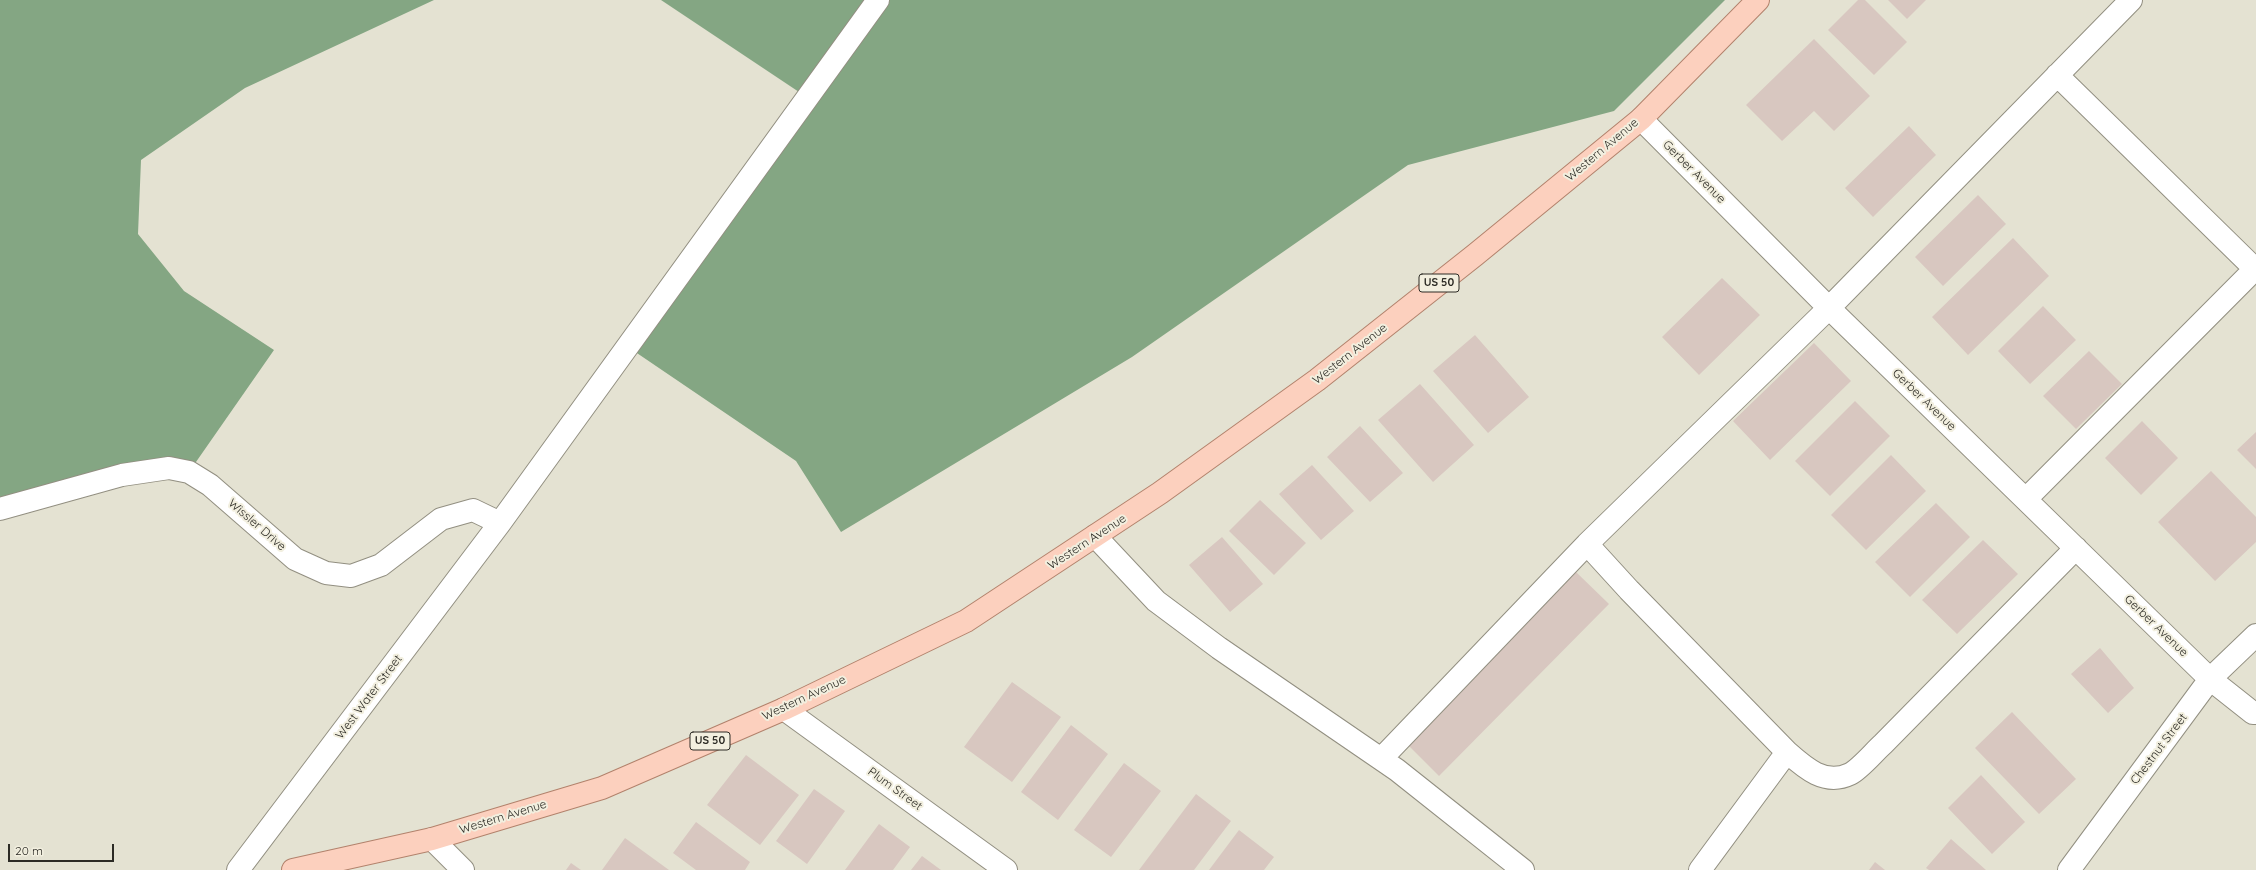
<!DOCTYPE html>
<html>
<head>
<meta charset="utf-8">
<style>
	body { margin:0 }
	#map { position:relative; width:2256px; height:870px; overflow:hidden; background:#e4e2d2; font-family:Quicksand,sans-serif }
	canvas { display:block }
	.scale { position:absolute; left:8px; top:844px; width:106px; height:18px; box-sizing:border-box; border:2px solid #2c2b25; border-top:0; padding-left:5px; font-size:12px; line-height:14px; white-space:nowrap; color:#2c2b25; -webkit-text-stroke:3px #f2efdf; paint-order:stroke }
</style>
</head>
<body>
<div id="map">
<canvas width="2256" height="870"></canvas>
<div class="scale">20 m</div>
</div>
<script>
const context = document.querySelector('canvas').getContext('2d');
context.lineJoin = 'round';
function fill(path, color) {
  context.fillStyle = color;
  context.fill(path, 'evenodd');
}
function stroke(path, color, width, dash) {
  context.strokeStyle = color;
  context.lineWidth = width;
  context.lineCap = dash ? 'butt' : 'round';
  context.setLineDash(dash || []);
  context.stroke(path);
}
function label(font, color, halo, rows, align = 'center') {
  context.font = font + ' Quicksand,sans-serif';
  context.lineWidth = 4;
  context.setLineDash([]);
  context.textBaseline = 'middle';
  context.strokeStyle = halo;
  context.fillStyle = color;
  for (const [text, x, y, turn = 0] of rows) {
    context.save();
    context.translate(x, y);
    context.rotate((+turn || 0) * Math.PI / 180);
    context.textAlign = isNaN(turn) ? turn : align;
    if (halo) context.strokeText(text, 0, 0);
    context.fillText(text, 0, 0);
    context.restore();
  }
}
const forest = new Path2D(`
	M0,0H434L245,88L141,160L138,234L184,291L274,350L189,472L0,509Z
	M661,0H1725L1614,111L1408,165L1132,357L841,532L796,461L628,347L808,98Z`);
const building = new Path2D(`
	M1858,0H1865L1907,42L1874,75L1828,30Z
	M1888,0H1926L1907,19Z
	M1814,39L1870,96L1834,131L1814,111L1782,141L1746,105Z
	M1909,126L1936,155L1873,217L1845,188Z
	M1978,195L2006,224L1943,286L1915,257Z
	M2013,238L2049,276L1968,355L1932,317Z
	M1722,278L1760,315L1699,375L1662,337Z
	M2043,306L2076,340L2030,384L1998,351Z
	M1475,335L1529,397L1488,433L1433,371Z
	M1814,343L1851,381L1770,460L1733,421Z
	M2089,351L2122,384L2076,429L2043,396Z
	M1420,384L1474,445L1433,482L1378,420Z
	M1855,401L1890,436L1830,496L1795,461Z
	M2142,421L2178,458L2141,495L2105,458Z
	M1360,426L1403,473L1370,502L1327,457Z
	M2256,432V469L2237,450Z
	M1891,455L1926,491L1866,550L1831,515Z
	M1312,465L1354,511L1321,540L1279,494Z
	M2211,471L2256,517V542L2215,581L2158,522Z
	M1260,500L1306,543L1274,575L1229,531Z
	M1936,503L1970,537L1910,597L1875,562Z
	M1222,537L1263,584L1230,612L1189,565Z
	M1983,540L2018,574L1957,634L1922,600Z
	M1576,572L1609,604L1439,776L1407,744Z
	M2100,648L2134,688L2108,713L2071,674Z
	M1012,682L1061,717L1012,782L964,747Z
	M2012,712L2076,779L2039,814L1975,748Z
	M1071,725L1108,754L1058,820L1021,792Z
	M746,755L799,795L760,845L707,805Z
	M1124,763L1161,791L1111,857L1074,830Z
	M1981,775L2025,822L1992,854L1948,808Z
	M814,789L845,811L807,864L776,841Z
	M1196,794L1231,821L1194,870H1139Z
	M696,822L750,862L745,870H696L673,853Z
	M879,824L910,847L893,870H845Z
	M1239,830L1274,857L1264,870H1209Z
	M625,838L669,870H602Z
	M1951,839L1986,870H1929L1926,868Z
	M922,856L941,870H911Z
	M1875,862L1885,870H1869Z
	M571,863L581,870H566Z`);
const minor = new Path2D(`
	M2057,75L2255,269
	M1641,119L1829,308L2210,679L2253,713H2256
	M2026,499L2256,268
	M0,509L122,475L169,468L189,472L210,485L295,559L326,573L351,576L381,565L441,519L473,510L500,523
	M1095,536L1156,601L1219,648L1397,770L1523,870
	M2076,548L1883,744C1874,752 1860,769 1850,774C1825,786 1805,768 1787,752L1629,590L1587,544L1829,308L2131,0
	M784,709L1006,870
	M1381,759L1587,544
	M432,839L463,870
	M238,870L500,523L878,0
	M1700,870L1787,752
	M2069,870L2210,679L2256,635`);
const major = new Path2D(`
	M293,870L432,839L602,788L784,709L966,621L1160,493L1317,380L1475,255L1641,119L1758,0`);
const shields = [
	[1439,283,40],
	[710,741,40]
];
const shieldNames = [
	["US 50",1439,283],
	["US 50",710,741]
];
const streetNames = [
	["Western Avenue",1602,150,-40],
	["Gerber Avenue",1694,172,45],
	["Western Avenue",1350,354,-38],
	["Gerber Avenue",1924,400,44],
	["Wissler Drive",257,525,41],
	["Western Avenue",1087,542,-33],
	["Gerber Avenue",2156,626,44],
	["West Water Street",369,697,-53],
	["Western Avenue",804,698,-25],
	["Chestnut Street",2159,749,-53],
	["Plum Street",895,789,36],
	["Western Avenue",503,817,-17]
];
fill(forest, '#84a683');
fill(building, '#d8c7c0');
stroke(minor, '#928f81', 24);
stroke(major, '#b2826c', 24);
stroke(minor, '#fff', 22);
stroke(major, '#fcd0be', 22);
for (const [x, y, w] of shields) {
  const box = new Path2D();
  box.roundRect(x - w / 2, y - 9, w, 18, 3);
  context.fillStyle = '#f2efdf';
  context.fill(box);
  stroke(box, '#2c2b25', 1);
}
label('bold 11px', '#2c2b25', null, shieldNames);
label('12px', '#2c2b25', '#f2efdf', streetNames);
</script>
</body>
</html>
